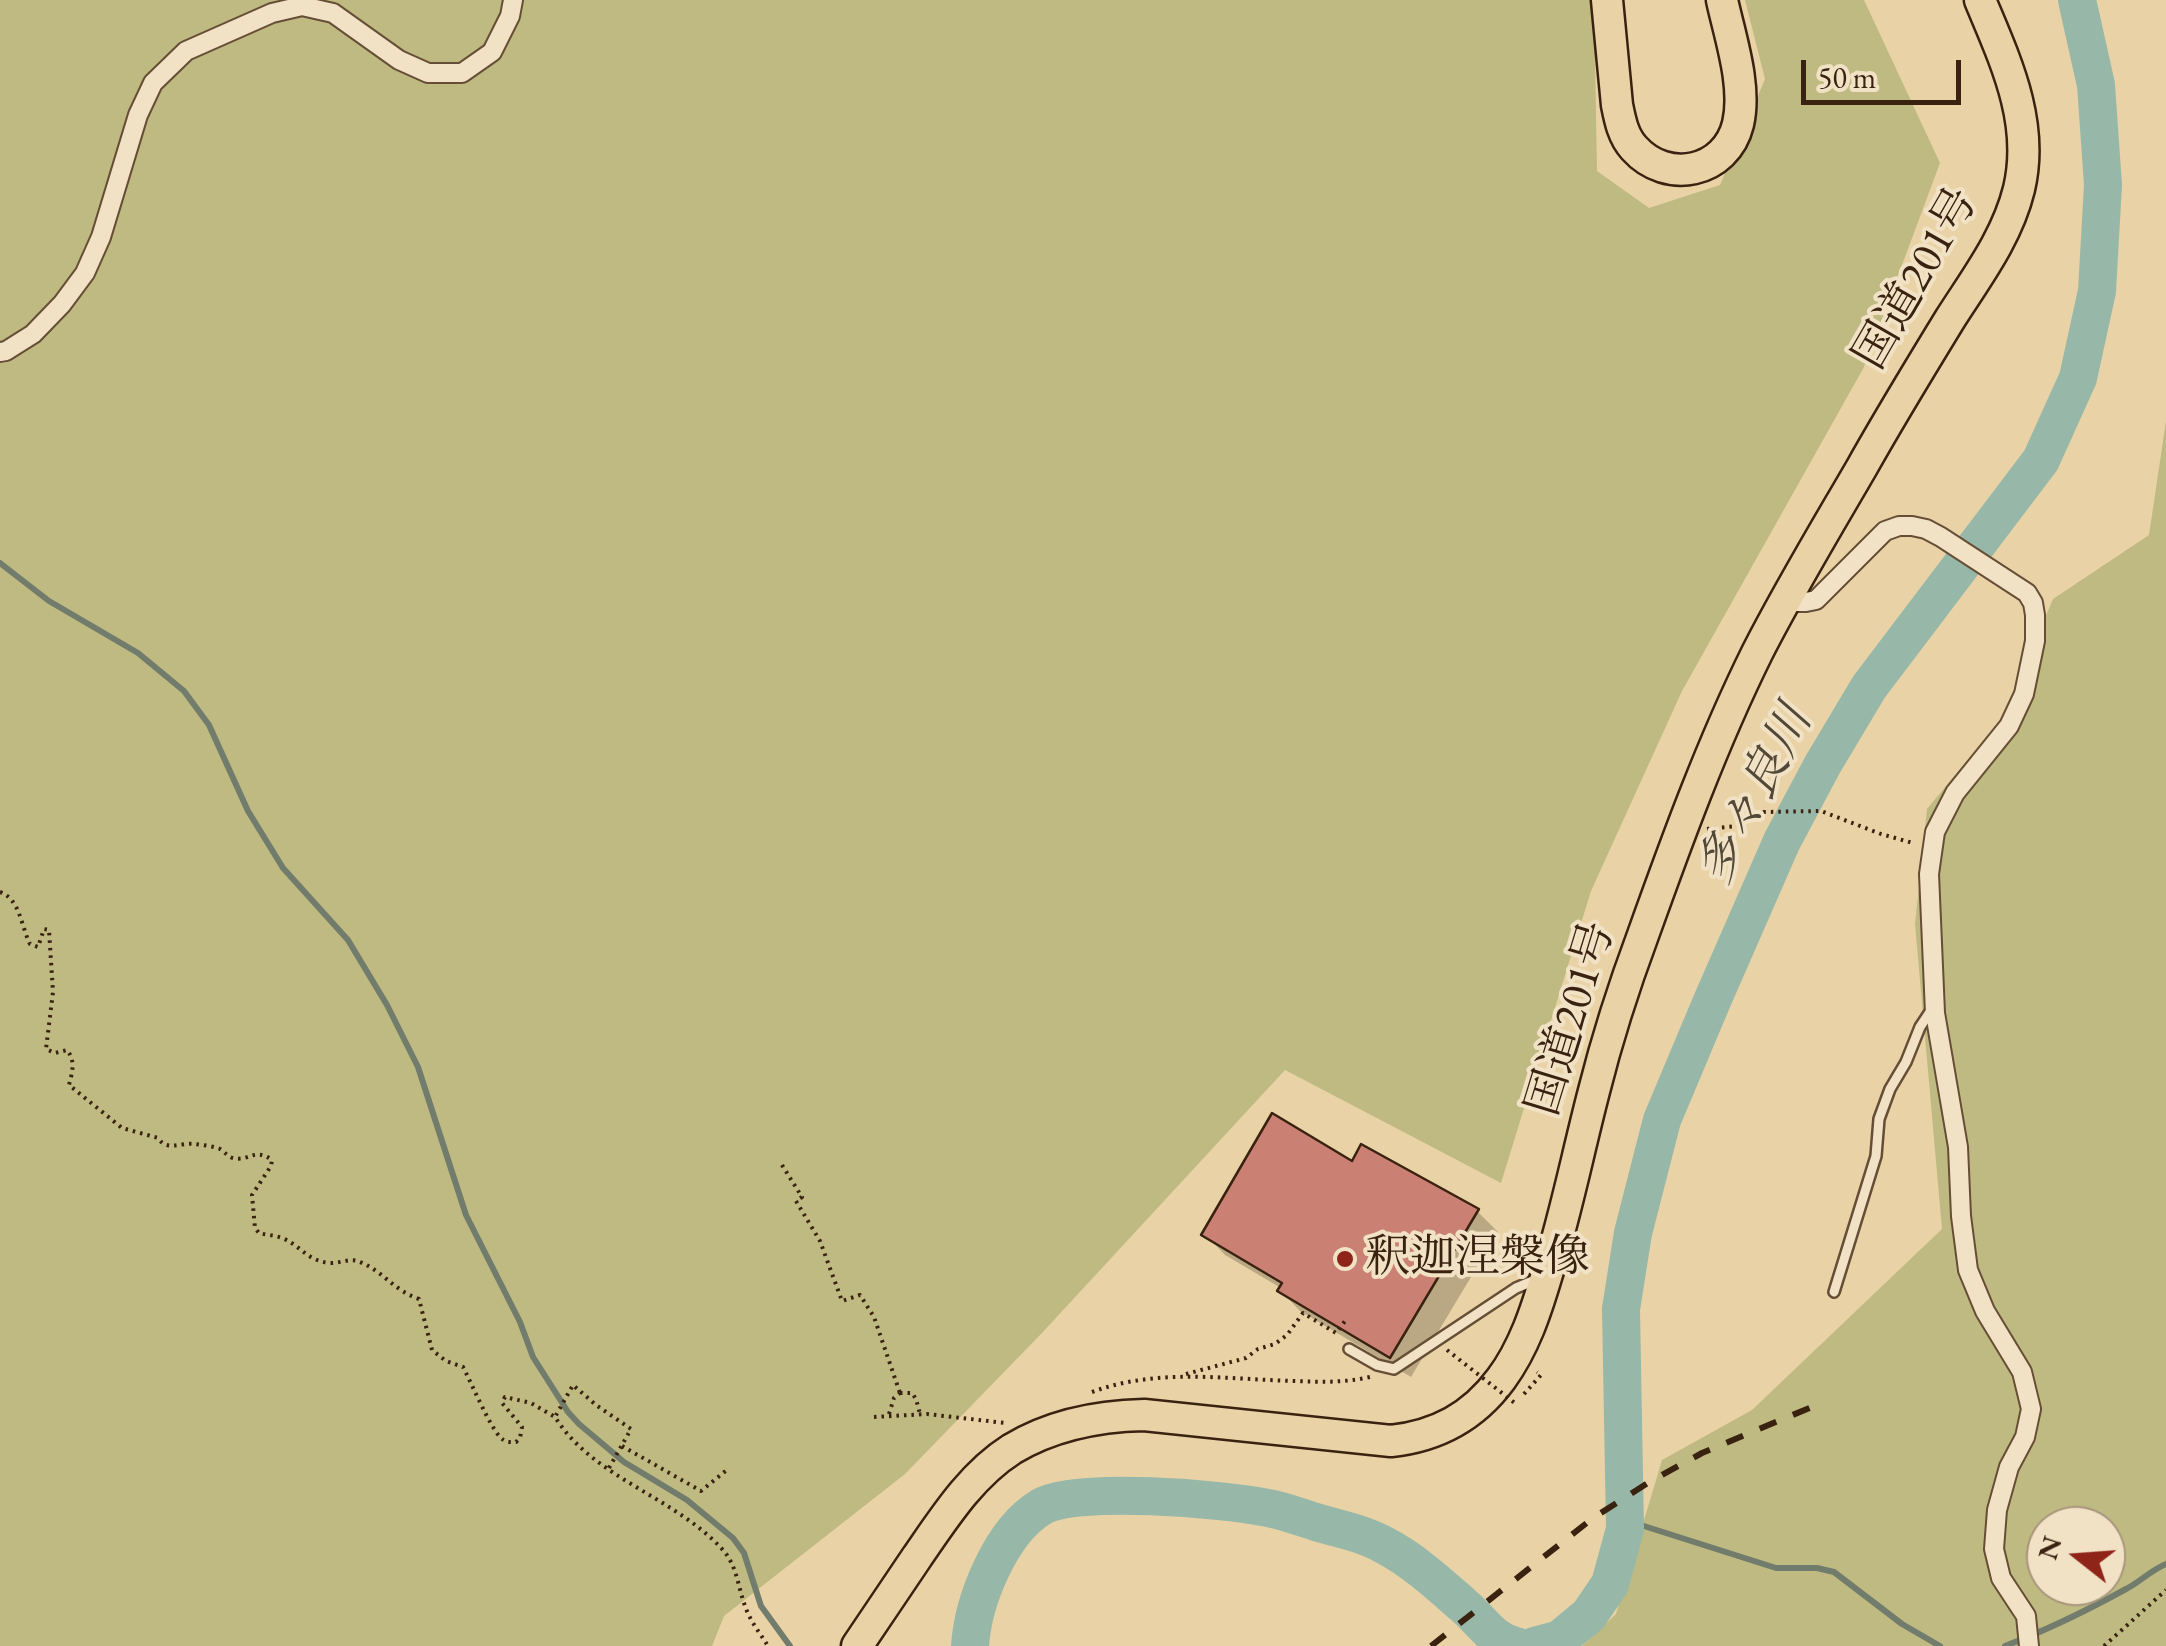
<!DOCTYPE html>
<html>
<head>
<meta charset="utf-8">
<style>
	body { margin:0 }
	#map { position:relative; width:2166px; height:1646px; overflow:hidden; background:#e9d3a6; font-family:"EB Garamond",serif }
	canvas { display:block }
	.north { position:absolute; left:2026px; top:1506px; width:100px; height:100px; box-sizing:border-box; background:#f1e2c5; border:2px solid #a8957d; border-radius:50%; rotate:287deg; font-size:28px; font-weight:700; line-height:40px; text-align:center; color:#3a2211 }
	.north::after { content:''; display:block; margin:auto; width:35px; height:45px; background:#8f2418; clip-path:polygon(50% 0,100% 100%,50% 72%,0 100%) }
	.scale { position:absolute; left:1801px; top:60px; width:160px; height:45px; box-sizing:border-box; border:5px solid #3a2211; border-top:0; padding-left:12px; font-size:30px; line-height:35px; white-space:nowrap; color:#3a2211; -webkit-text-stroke:8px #f1e2c5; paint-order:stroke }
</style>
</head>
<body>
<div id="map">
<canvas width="2166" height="1646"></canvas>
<div class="north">N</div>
<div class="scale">50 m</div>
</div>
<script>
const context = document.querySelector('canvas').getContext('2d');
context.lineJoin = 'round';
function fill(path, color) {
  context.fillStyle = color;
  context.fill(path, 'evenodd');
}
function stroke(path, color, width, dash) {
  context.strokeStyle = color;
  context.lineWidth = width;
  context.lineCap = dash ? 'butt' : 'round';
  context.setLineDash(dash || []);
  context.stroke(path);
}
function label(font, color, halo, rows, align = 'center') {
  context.font = font + ' "EB Garamond","Noto Serif JP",serif';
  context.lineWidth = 8;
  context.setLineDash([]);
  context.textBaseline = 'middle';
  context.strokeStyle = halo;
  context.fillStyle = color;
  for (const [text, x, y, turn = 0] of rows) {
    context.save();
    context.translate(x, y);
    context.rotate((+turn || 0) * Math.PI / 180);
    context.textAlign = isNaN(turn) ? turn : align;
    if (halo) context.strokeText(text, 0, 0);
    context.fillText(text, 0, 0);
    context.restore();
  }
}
const green = new Path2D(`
	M0,0H1594L1597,171L1649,208L1720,185L1765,79L1745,0H1864L1940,163L1864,367L1682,691L1591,891L1501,1183L1285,1070L1041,1334L905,1474L724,1616L712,1646H0Z
	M2166,421V1646H1582L1616,1614L1662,1460L1752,1410L1942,1229L1915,924L1927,809L2004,716L2053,599L2149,535ZM2046,1526H2106V1586H2046Z`);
const shadow = new Path2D(`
	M1353,1165L1477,1211L1498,1232L1411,1377L1300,1311L1280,1290L1281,1288L1225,1255L1205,1234Z`);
const stream = new Path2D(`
	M0,563L49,601L138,653L184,691L209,725L248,811L283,868L348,940L387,1005L418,1067L466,1215L520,1322L533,1357L568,1412L579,1424L624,1462L687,1500L733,1538L744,1553L761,1606L790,1646
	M1625,1520L1776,1568H1817L1834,1572L1902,1624L1940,1646
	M2005,1646C2047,1630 2086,1611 2126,1589C2140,1582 2151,1570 2166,1564`);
const river = new Path2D(`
	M970,1646C973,1601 1000,1532 1041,1507C1075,1486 1225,1499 1268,1508C1285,1511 1302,1518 1319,1523C1341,1529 1364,1534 1384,1545C1413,1560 1439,1584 1463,1605C1481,1620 1492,1641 1516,1646
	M1534,1646L1560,1639L1589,1615L1610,1584L1625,1529L1621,1309L1633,1233L1662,1120L1712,1001L1782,841L1823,764L1869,687L2041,460L2078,378L2097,291L2103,185L2096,85L2077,0`);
const building = new Path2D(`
	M1272,1113L1352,1161L1361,1144L1479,1209L1390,1358L1277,1291L1282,1283L1201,1235Z`);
const path = new Path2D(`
	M1707,829L1738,826L1764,812L1821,811L1881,834L1913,843
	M0,892C20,899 21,926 30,944L38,947L44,929L49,930L53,992L46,1049L55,1053L67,1050C76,1061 72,1073 69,1085L122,1128L158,1138C167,1152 180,1142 195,1144C202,1145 213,1146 220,1149C225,1152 228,1157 233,1158C249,1162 254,1147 272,1160L271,1166L252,1195L255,1228L259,1233C266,1235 274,1235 282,1238C300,1245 306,1260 329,1263C340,1264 350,1257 360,1262C383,1271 393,1290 419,1299L432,1350L446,1361L463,1367C472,1384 489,1425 500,1437C506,1443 509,1442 516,1442L520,1438L522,1427L502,1403L505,1397L531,1403L555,1417
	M782,1165L802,1197L796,1201L820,1241L842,1301L860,1295L874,1317L900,1393
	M1186,1374L1246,1358L1258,1349L1275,1344L1287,1335L1303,1313L1336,1333L1345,1321
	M1092,1392C1157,1368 1225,1379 1293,1381C1319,1382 1344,1383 1370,1377
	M900,1393H912L916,1399L920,1414
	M1524,1394L1541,1375L1537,1372
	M889,1414L894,1398L900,1393
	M874,1417L927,1414L1005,1423
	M622,1446L701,1491L728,1469
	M609,1468L631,1429L596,1405L573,1385L555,1417C594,1479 674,1496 723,1550C737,1566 738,1587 745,1606C750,1621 760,1633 768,1646
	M2104,1646L2166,1590`);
const service = new Path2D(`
	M1834,1292L1876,1156L1879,1119L1890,1089L1906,1062L1920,1027L1932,1009
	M1349,1349L1377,1365L1394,1369L1516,1288L1540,1278`);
const minor = new Path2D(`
	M0,352L6,351L33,334L62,304L85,273L101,237L138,115L153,83L186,51L272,13L302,6L333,13L399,60L428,73H462L492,52L510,16L513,0
	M1784,602H1806L1816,600L1885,531L1899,526H1912L1926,529L1941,537L2027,593L2033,603L2035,615V641L2024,694L2009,726L1955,793L1935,832L1929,874L1935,1013L1958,1147L1961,1216L1968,1270L1985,1311L2022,1372L2031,1409L2025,1437L2009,1467L1997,1510L1994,1549L2001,1578L2026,1616L2029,1646`);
const trunk = new Path2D(`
	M1607,0L1617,105C1620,120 1623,136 1634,148C1667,185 1726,173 1738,124C1747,86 1730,37 1722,0
	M857,1646C877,1616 897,1587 917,1557C944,1518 971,1475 1012,1449C1052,1425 1098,1416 1144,1415L1391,1441C1437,1436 1473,1417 1501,1379C1524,1348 1536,1311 1547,1274C1566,1214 1578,1152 1594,1091C1607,1039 1624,986 1643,935C1677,840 1712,744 1757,653C1789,590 1826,529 1862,467C1890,417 1920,368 1950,319C1976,278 2007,238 2019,189C2035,122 2005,60 1980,0`);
const rail = new Path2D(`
	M1431,1646L1593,1518L1651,1481L1702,1453L1814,1406`);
const pathBridge = new Path2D(`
	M1447,1350L1516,1404`);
const markers = [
	[1345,1259,10,"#8f2418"]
];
const streetNames = [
	["国道201号",1917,279,-60],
	["国道201号",1572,1019,-73]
];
const poiNames = [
	["釈迦涅槃像",1365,1259]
];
const waterNames = [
	["多々良川",1756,796,-63]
];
fill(green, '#beba81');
fill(shadow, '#0003');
stroke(stream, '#727c6c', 6);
stroke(river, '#97b8a8', 38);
fill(building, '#ca8173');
stroke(building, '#3a2211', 2.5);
stroke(service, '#664e36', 14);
stroke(minor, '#664e36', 22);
stroke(trunk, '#3a2211', 35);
stroke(path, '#3a2211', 4, [2.5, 5]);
stroke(service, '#f1e2c5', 9);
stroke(minor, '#f1e2c5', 18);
stroke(trunk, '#e9d3a6', 30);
stroke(rail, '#3a2211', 6, [18, 18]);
stroke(pathBridge, '#3a2211', 4, [2.5, 5]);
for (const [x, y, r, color] of markers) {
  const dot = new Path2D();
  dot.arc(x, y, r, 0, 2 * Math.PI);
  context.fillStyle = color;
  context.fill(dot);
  stroke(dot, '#f1e2c5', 4);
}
label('45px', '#3a2211', '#f1e2c5', streetNames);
label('45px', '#3a2211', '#f1e2c5', poiNames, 'left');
label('italic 48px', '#514837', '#f1e2c5', waterNames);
</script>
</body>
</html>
